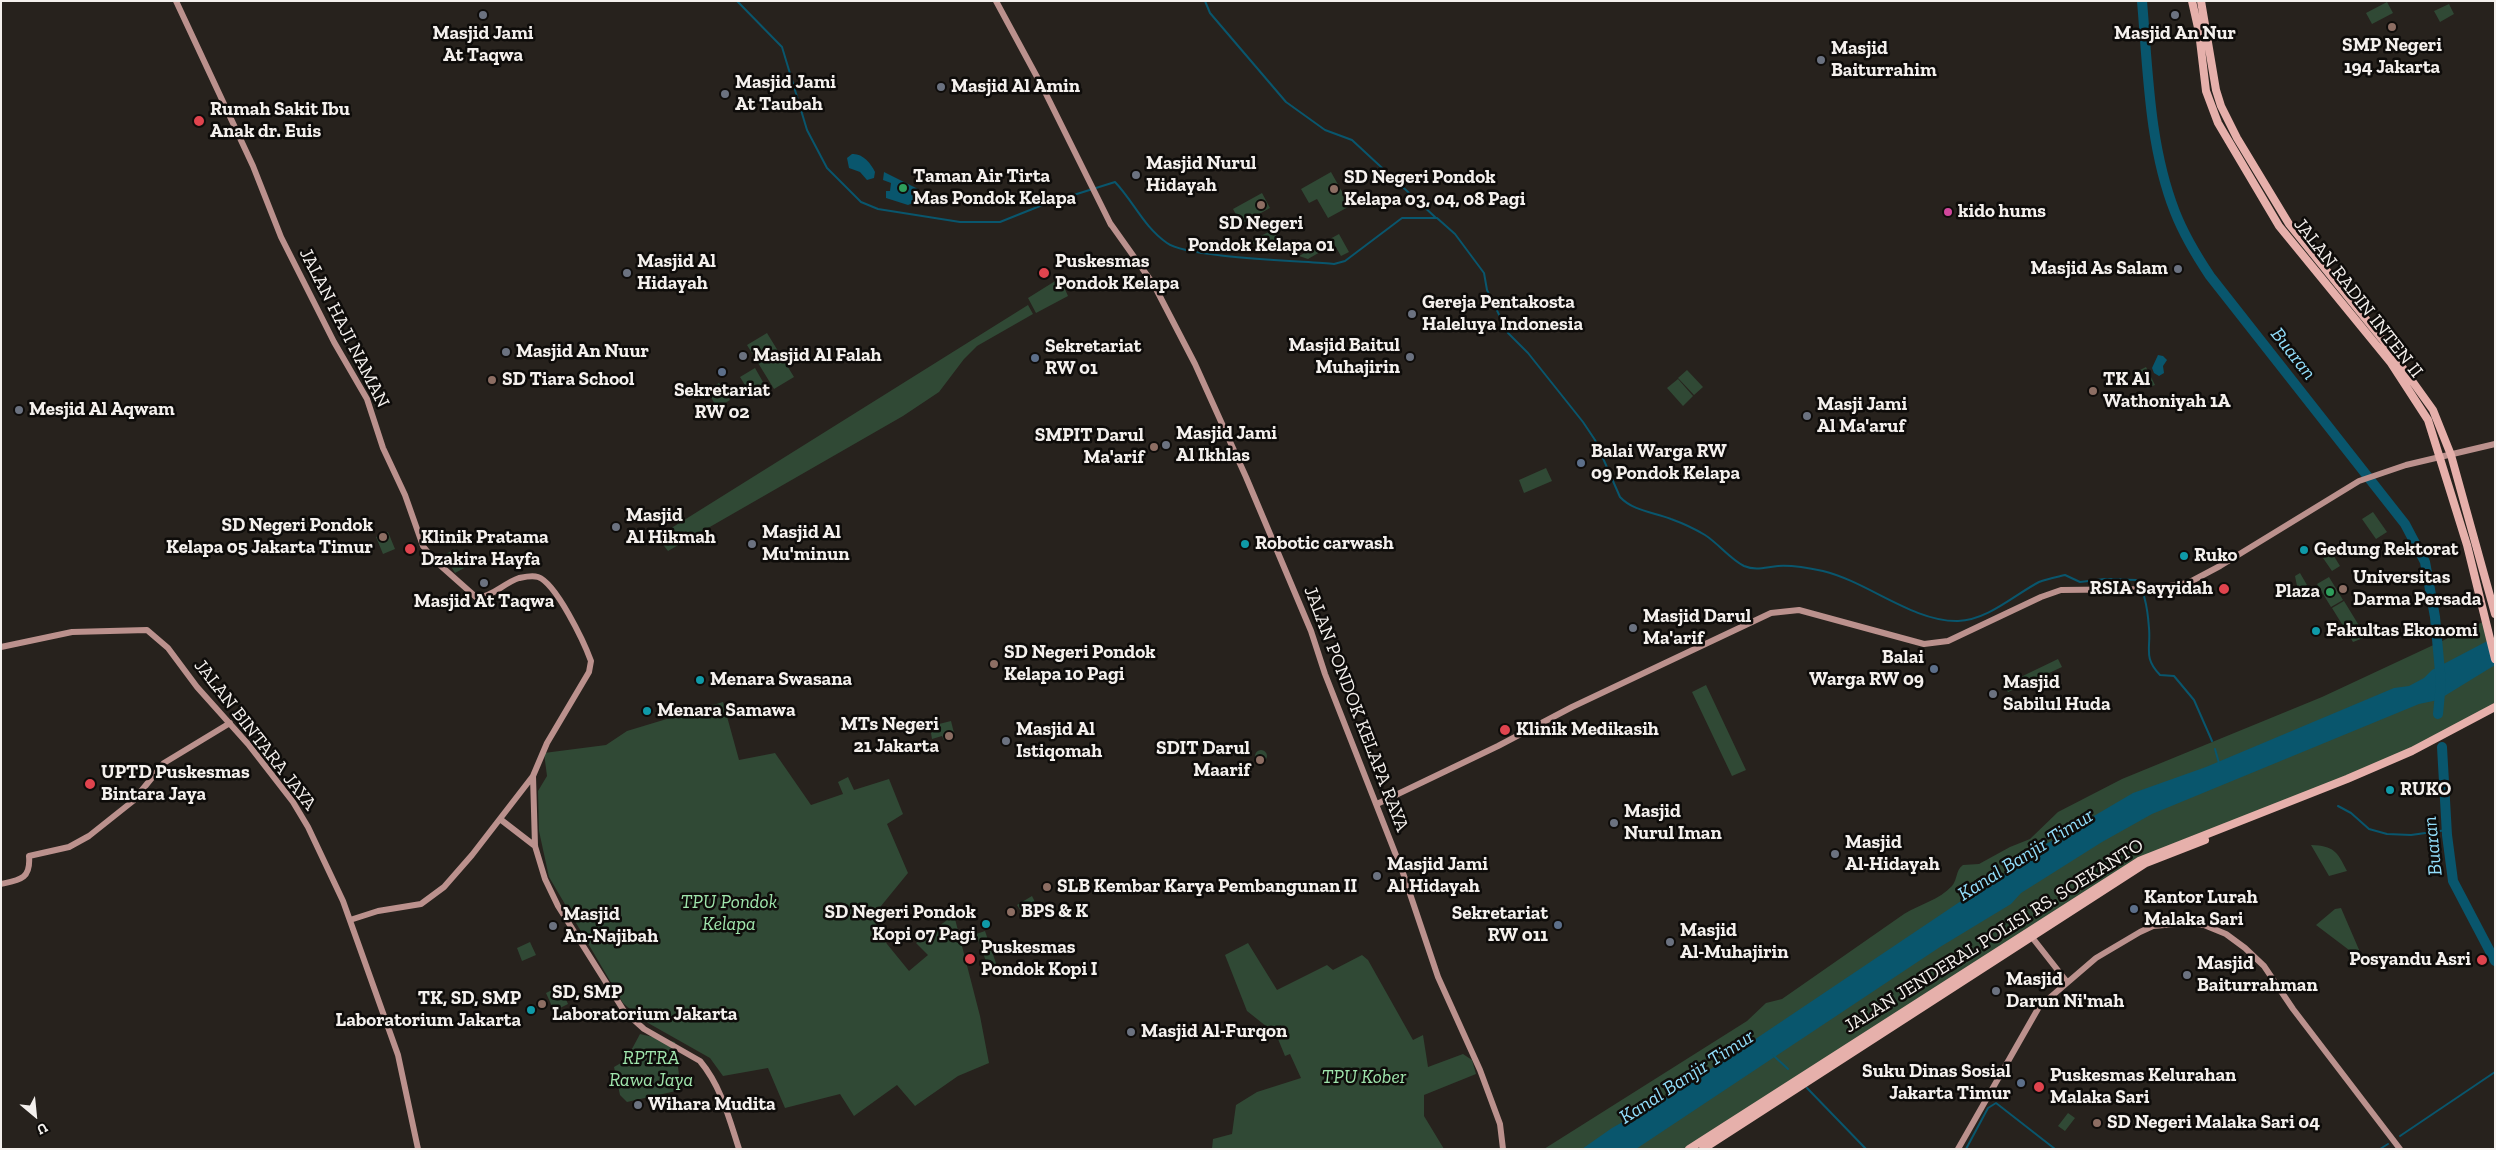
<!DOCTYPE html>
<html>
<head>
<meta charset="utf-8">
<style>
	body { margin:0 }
	#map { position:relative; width:2496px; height:1150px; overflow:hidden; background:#27221d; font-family:"Zilla Slab",serif }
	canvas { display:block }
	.frame { position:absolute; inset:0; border:2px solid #f4f0ed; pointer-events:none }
	.north { position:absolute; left:10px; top:1090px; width:50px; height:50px; -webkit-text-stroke:4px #0e0c0a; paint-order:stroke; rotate:152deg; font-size:14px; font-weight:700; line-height:20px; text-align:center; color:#f4f0ed }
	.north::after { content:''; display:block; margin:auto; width:18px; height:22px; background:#f4f0ed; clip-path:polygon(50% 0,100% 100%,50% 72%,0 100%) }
</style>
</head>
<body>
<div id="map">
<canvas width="2496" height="1150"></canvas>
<div class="frame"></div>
<div class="north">U</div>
</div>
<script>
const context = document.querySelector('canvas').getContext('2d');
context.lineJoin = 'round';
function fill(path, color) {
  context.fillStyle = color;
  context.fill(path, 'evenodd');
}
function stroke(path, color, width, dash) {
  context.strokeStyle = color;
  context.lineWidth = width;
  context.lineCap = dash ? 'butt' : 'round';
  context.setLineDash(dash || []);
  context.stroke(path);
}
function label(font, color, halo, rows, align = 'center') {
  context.font = font + ' "Zilla Slab",serif';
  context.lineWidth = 5;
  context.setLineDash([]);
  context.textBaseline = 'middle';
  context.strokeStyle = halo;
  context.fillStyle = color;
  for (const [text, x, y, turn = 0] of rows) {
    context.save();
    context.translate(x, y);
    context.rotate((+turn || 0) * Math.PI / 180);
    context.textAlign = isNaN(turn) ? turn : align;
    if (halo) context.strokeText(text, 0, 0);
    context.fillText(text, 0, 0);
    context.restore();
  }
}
const green = new Path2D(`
	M2387,2L2393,13L2372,24L2366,13Z
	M2449,4L2454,14L2440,22L2434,11Z
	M1331,172L1350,206L1328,218L1317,199L1309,203L1301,189Z
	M1262,193L1270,208L1241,224L1233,209Z
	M1273,230L1279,241L1257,252L1252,240Z
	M1339,234L1349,252L1341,256L1334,244L1308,259L1299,256Z
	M1060,278L1068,296L1036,313L1028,298Z
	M1028,305L1033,314L977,346L964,359L939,392L903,416L668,551L657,537Z
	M767,333L794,377L774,389L747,345Z
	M2146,367L2155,385L2147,388L2138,371Z
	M755,368L767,389L753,398L740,377Z
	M1687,370L1703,387L1694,395L1678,378Z
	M1678,379L1693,396L1683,406L1667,388Z
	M719,383L730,400L717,408L707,390Z
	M1546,468L1552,481L1524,493L1519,480Z
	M2373,512L2387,532L2376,539L2362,519Z
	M388,532L395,549L383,554L376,537Z
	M455,549L466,567L455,573L444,555Z
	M2332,553L2340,566L2332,571L2323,558Z
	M2300,573L2307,585L2298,591L2295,576Z
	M2329,577L2343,600L2331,607L2317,584Z
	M2344,601L2366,637L2353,642L2332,608Z
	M2487,620L2495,659V706L2412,751L2157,853L1689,1149H1544L1747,1021L1766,1003L1782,999L1904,914C1920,904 1939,900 1952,886C1958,879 1955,871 1963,865L1979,864L2010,847L2030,839L2058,812L2122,779L2322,697Z
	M2058,659L2062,667L2008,692L2004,685Z
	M1706,685L1746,770L1732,776L1692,692Z
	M723,702L739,760L775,753L811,805L843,794L838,782L848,777L854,790L889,779L903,814L887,824L908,873L872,917L887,944L909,971L928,955L916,943L954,915L980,1016L989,1063L958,1076L915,1106L897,1085L854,1116L840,1094L785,1108L768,1068L723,1076L710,1058L641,1019L623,1003L549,877L539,831L538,791L547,776L544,753L606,745L627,731Z
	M951,721L955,737L944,740L942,736L932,739L931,733L939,724Z
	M1255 756a6 6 0 1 1 12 0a6 6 0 1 1-12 0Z
	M2311,845C2334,846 2337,851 2347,871L2329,876Z
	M1032,896L1038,908L1024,916L1017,905Z
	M2341,908L2363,959L2357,963L2353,953L2316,925L2335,909Z
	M985,931L999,972L991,975L976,934Z
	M530,942L536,955L522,961L517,948Z
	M1248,943L1277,990L1327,965L1333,970L1362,955L1368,960L1413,1040L1423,1035L1428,1067L1463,1054L1472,1060L1476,1074L1424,1095V1116L1444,1149H1212L1213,1139L1232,1134L1236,1105L1257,1092L1301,1078L1290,1054L1285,1056L1276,1034L1247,1011L1225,955Z
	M560,986L568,1004L554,1011L546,993Z
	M640,1034L675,1042L679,1075L676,1091L627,1102L620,1095L614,1067L626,1060Z
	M2068,1113L2075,1118L2065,1131L2058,1126Z`);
const water = new Path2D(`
	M852,154C862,153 871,163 875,172L874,178L867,180L860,172L849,168L847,158Z
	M884,172L918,189L921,194L920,200L908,205L886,198V191H890L891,183L883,180Z
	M2158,355L2163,356L2167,360L2163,366L2164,373L2159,376L2154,373L2152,368Z
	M2495,637V665L2438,700L2419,704L2152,814L2102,842L2021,893L2011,904L1940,947L1636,1149H1582L1612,1128L1681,1089L1970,895L2007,873L2036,850L2133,793L2206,767L2394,688L2409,686L2424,678L2432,670Z`);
const stream = new Path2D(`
	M737,1L782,47L807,130L827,168L861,202L878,209L960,222H1000L1045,204L1115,182C1134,202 1143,226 1167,243C1187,258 1303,261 1334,264L1345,261L1402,218H1437L1455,234L1484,273L1487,290L1508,333L1528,353L1583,422L1595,440L1620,497C1633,511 1653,512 1671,519C1682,523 1695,529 1705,535C1719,544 1730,559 1744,566C1756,571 1766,567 1778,566C1792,565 1809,568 1823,571C1868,582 1913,622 1958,621C1988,620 2014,595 2039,582C2047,579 2057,577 2065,575L2080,582L2105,579L2136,580C2146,591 2148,614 2149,628C2151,648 2143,658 2160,675L2174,676L2194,700L2212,741
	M1205,1L1210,13L1286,102L1325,130L1352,140L1435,217
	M2215,749L2219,763
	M2338,806L2351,813L2369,829L2387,834L2411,835L2447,830
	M1773,1055L1788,1069
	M1807,1088L1866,1149
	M2400,1136L2495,1072
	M1966,1149L1988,1108L1996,1103L2055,1149
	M2380,1149L2388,1144`);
const river = new Path2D(`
	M2142,1C2148,71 2149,146 2175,212C2184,235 2196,255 2210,276L2405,524L2425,562L2435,617L2441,683L2438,714
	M2442,747L2447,835L2453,881L2495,961`);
const secondary = new Path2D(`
	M176,1L253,166L281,237L334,342L367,399L383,448L405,495L423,546L433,559L477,598C492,597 504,583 519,578C524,577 532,575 538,577C556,583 584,642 591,661L589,672L547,743L533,776L472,855L444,887L421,904L378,911L350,920
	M996,1L1043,88L1111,225
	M1110,223L1154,285L1195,364L1246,477L1311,631L1325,674L1403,873L1438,977L1480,1070L1500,1124L1503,1149
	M1,647L72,632L147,630L168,648L197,687L248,744L293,802L308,827L343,901L398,1055L418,1149
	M533,776L535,846L545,879L558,906L624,1011L644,1029L700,1061C721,1086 729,1118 739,1149
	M1377,804L1498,746L1572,707L1771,613L1799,610L1924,644L1948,641L2041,597L2061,590L2150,589L2188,583L2220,566L2359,481L2406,465L2495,444
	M500,819L535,846
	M1,884C20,880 31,879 29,856L69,847L89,836L133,801L164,763L230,723
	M2031,936L2067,982
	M1958,1149L2039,1007L2096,958L2140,932L2153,926L2188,923L2204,925L2226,934L2245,948L2264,966L2293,1009L2400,1149`);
const primary = new Path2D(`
	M2192,1L2199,32L2206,91L2218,123L2279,226L2391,363L2428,420L2467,545L2495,659
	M2201,1L2216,90L2221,106L2237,138L2289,224L2382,339L2433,410L2451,455L2495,614
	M1689,1149L2139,861L2347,779L2412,751L2495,707
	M1703,1149L2146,863L2205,840`);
const markers = [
	[483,15,5,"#6b7280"],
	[2175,15,5,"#6b7280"],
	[2392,27,5,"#8d6e63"],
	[1821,60,5,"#6b7280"],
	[941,87,5,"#6b7280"],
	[725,94,5,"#6b7280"],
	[199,121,6,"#e0444e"],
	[1136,175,5,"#6b7280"],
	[903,188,5,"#2e9e5b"],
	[1334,189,5,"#8d6e63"],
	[1261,205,5,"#8d6e63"],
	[1948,212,5,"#d1479c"],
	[2178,269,5,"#6b7280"],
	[627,273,5,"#6b7280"],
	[1044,273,6,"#e0444e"],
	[1412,314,5,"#6b7280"],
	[506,352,5,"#6b7280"],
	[743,356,5,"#6b7280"],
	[1410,357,5,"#6b7280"],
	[1035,358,5,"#5c6f8a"],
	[722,372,5,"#5c6f8a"],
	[492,380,5,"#8d6e63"],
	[2093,391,5,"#8d6e63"],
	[19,410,5,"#6b7280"],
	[1807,416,5,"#6b7280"],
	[1166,445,5,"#6b7280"],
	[1154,447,5,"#8d6e63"],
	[1581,463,5,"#5c6f8a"],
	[616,527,5,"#6b7280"],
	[383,537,5,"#8d6e63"],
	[752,544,5,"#6b7280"],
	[1245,544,5,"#0f9aa8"],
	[410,549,6,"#e0444e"],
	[2304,550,5,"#0f9aa8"],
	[2184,556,5,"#0f9aa8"],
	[484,583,5,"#6b7280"],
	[2224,589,6,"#e0444e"],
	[2343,589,5,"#8d6e63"],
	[2330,592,5,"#2e9e5b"],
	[1633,628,5,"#6b7280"],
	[2316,631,5,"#0f9aa8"],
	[994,664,5,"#8d6e63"],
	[1934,669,5,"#5c6f8a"],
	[700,680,5,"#0f9aa8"],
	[1993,694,5,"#6b7280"],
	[647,711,5,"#0f9aa8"],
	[1505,730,6,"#e0444e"],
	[949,736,5,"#8d6e63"],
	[1006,741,5,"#6b7280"],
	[1260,760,5,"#8d6e63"],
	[90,784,6,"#e0444e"],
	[2390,790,5,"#0f9aa8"],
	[1614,823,5,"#6b7280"],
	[1835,854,5,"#6b7280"],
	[1377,876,5,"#6b7280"],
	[1047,887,5,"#8d6e63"],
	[2134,909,5,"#5c6f8a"],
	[1011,912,5,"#8d6e63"],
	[986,924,5,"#0f9aa8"],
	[1558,925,5,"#5c6f8a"],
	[553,926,5,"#6b7280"],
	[1670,942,5,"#6b7280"],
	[970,959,6,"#e0444e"],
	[2482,960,6,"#e0444e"],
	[2187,975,5,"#6b7280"],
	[1996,991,5,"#6b7280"],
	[542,1004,5,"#8d6e63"],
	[531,1010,5,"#0f9aa8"],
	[1131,1032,5,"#6b7280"],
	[2021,1083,5,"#5c6f8a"],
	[2039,1087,6,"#e0444e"],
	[638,1105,5,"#6b7280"],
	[2097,1123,5,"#8d6e63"]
];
const poiNames = [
	["Masjid Jami",483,34,"center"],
	["At Taqwa",483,56,"center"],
	["Masjid An Nur",2175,34,"center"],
	["SMP Negeri",2392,46,"center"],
	["194 Jakarta",2392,68,"center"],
	["Masjid",1831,49],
	["Baiturrahim",1831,71],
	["Masjid Jami",735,83],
	["At Taubah",735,105],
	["Masjid Al Amin",951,87],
	["Rumah Sakit Ibu",210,110],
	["Anak dr. Euis",210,132],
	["Masjid Nurul",1146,164],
	["Hidayah",1146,186],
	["Taman Air Tirta",913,177],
	["Mas Pondok Kelapa",913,199],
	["SD Negeri Pondok",1344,178],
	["Kelapa 03, 04, 08 Pagi",1344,200],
	["kido hums",1958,212],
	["SD Negeri",1261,224,"center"],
	["Pondok Kelapa 01",1261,246,"center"],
	["Masjid Al",637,262],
	["Hidayah",637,284],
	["Puskesmas",1055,262],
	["Pondok Kelapa",1055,284],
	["Masjid As Salam",2168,269,"right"],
	["Gereja Pentakosta",1422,303],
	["Haleluya Indonesia",1422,325],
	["Masjid Baitul",1400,346,"right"],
	["Muhajirin",1400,368,"right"],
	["Sekretariat",1045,347],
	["RW 01",1045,369],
	["Masjid An Nuur",516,352],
	["Masjid Al Falah",753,356],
	["SD Tiara School",502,380],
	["TK Al",2103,380],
	["Wathoniyah 1A",2103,402],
	["Sekretariat",722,391,"center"],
	["RW 02",722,413,"center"],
	["Masji Jami",1817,405],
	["Al Ma'aruf",1817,427],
	["Mesjid Al Aqwam",29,410],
	["Masjid Jami",1176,434],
	["Al Ikhlas",1176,456],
	["SMPIT Darul",1144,436,"right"],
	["Ma'arif",1144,458,"right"],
	["Balai Warga RW",1591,452],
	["09 Pondok Kelapa",1591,474],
	["Masjid",626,516],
	["Al Hikmah",626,538],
	["SD Negeri Pondok",373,526,"right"],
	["Kelapa 05 Jakarta Timur",373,548,"right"],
	["Masjid Al",762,533],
	["Mu'minun",762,555],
	["Klinik Pratama",421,538],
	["Dzakira Hayfa",421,560],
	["Robotic carwash",1255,544],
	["Gedung Rektorat",2314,550],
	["Ruko",2194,556],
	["Universitas",2353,578],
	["Darma Persada",2353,600],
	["RSIA Sayyidah",2213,589,"right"],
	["Plaza",2320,592,"right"],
	["Masjid At Taqwa",484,602,"center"],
	["Masjid Darul",1643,617],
	["Ma'arif",1643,639],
	["Fakultas Ekonomi",2326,631],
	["SD Negeri Pondok",1004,653],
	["Kelapa 10 Pagi",1004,675],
	["Balai",1924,658,"right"],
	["Warga RW 09",1924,680,"right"],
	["Menara Swasana",710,680],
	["Masjid",2003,683],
	["Sabilul Huda",2003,705],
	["Menara Samawa",657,711],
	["MTs Negeri",939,725,"right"],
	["21 Jakarta",939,747,"right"],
	["Masjid Al",1016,730],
	["Istiqomah",1016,752],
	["Klinik Medikasih",1516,730],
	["SDIT Darul",1250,749,"right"],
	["Maarif",1250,771,"right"],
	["UPTD Puskesmas",101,773],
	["Bintara Jaya",101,795],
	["RUKO",2400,790],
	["Masjid",1624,812],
	["Nurul Iman",1624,834],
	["Masjid",1845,843],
	["Al-Hidayah",1845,865],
	["Masjid Jami",1387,865],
	["Al Hidayah",1387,887],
	["SLB Kembar Karya Pembangunan II",1057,887],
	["Kantor Lurah",2144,898],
	["Malaka Sari",2144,920],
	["BPS & K",1021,912],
	["SD Negeri Pondok",976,913,"right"],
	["Kopi 07 Pagi",976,935,"right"],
	["Sekretariat",1548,914,"right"],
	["RW 011",1548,936,"right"],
	["Masjid",563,915],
	["An-Najibah",563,937],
	["Masjid",1680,931],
	["Al-Muhajirin",1680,953],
	["Puskesmas",981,948],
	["Pondok Kopi I",981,970],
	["Posyandu Asri",2471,960,"right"],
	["Masjid",2197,964],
	["Baiturrahman",2197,986],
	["Masjid",2006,980],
	["Darun Ni'mah",2006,1002],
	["SD, SMP",552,993],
	["Laboratorium Jakarta",552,1015],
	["TK, SD, SMP",521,999,"right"],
	["Laboratorium Jakarta",521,1021,"right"],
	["Masjid Al-Furqon",1141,1032],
	["Suku Dinas Sosial",2011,1072,"right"],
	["Jakarta Timur",2011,1094,"right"],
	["Puskesmas Kelurahan",2050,1076],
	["Malaka Sari",2050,1098],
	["Wihara Mudita",648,1105],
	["SD Negeri Malaka Sari 04",2107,1123]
];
const streetNames = [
	["JALAN RADIN INTEN II",2358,298,52],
	["JALAN HAJI NAMAN",344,328,63],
	["JALAN PONDOK KELAPA RAYA",1356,709,69],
	["JALAN BINTARA JAYA",255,735,52],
	["JALAN JENDERAL POLISI RS. SOEKANTO",1994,936,-32]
];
const parkNames = [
	["TPU Pondok",729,903],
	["Kelapa",729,925],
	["RPTRA",651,1059],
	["Rawa Jaya",651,1081],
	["TPU Kober",1364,1078]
];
const waterNames = [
	["Buaran",2293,354,52],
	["Buaran",2433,846,-96],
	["Kanal Banjir Timur",2026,855,-32],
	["Kanal Banjir Timur",1687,1077,-33]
];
fill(green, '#304935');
fill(water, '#09566d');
stroke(stream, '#09566d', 2);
stroke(river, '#09566d', 10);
stroke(secondary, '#bb918d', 6);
stroke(primary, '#e6b0ab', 8);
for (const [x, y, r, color] of markers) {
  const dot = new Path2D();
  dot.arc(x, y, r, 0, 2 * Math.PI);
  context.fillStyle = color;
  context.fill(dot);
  stroke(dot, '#0e0c0a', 2);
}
label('bold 19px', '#f4f0ed', '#0e0c0a', poiNames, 'left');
label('19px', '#f4f0ed', '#0e0c0a', streetNames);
label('italic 19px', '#a0e6ad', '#0e0c0a', parkNames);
label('italic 20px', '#92defb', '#0e0c0a', waterNames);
</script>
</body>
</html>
